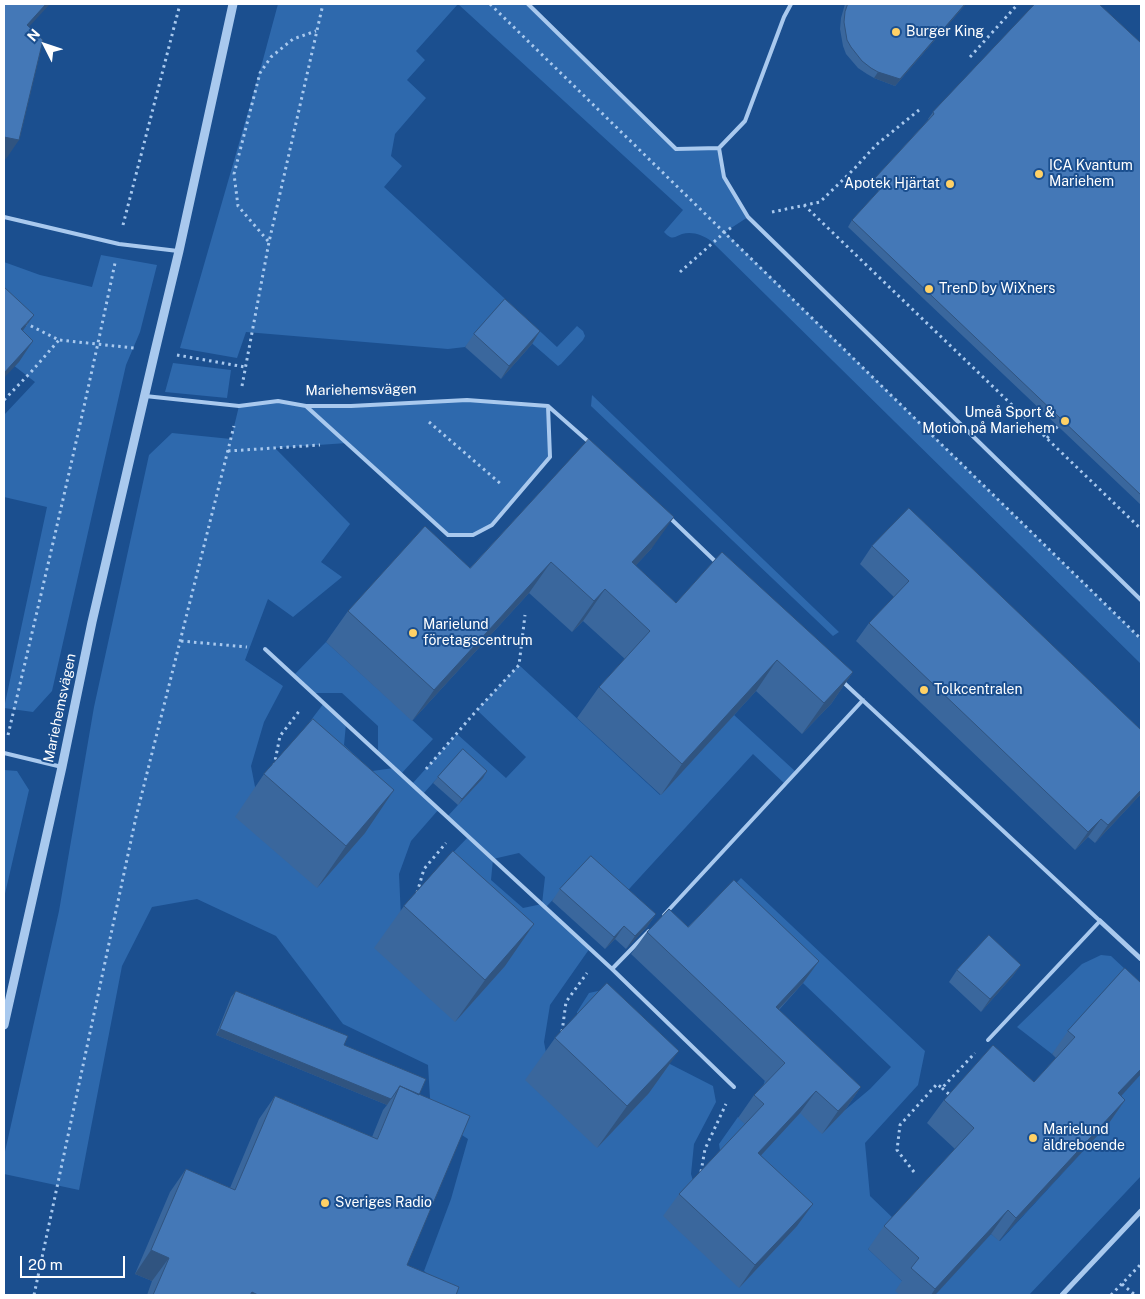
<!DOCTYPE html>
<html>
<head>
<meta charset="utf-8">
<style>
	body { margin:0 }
	#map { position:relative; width:1145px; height:1299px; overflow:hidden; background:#1b4f8f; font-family:"Public Sans",sans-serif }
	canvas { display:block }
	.frame { position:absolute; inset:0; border:5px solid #fff; pointer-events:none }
	.north { position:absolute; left:20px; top:20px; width:50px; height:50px; -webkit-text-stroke:4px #1b4f8f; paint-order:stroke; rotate:311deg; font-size:14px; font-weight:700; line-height:20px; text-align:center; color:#fff }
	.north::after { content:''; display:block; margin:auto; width:18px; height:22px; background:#fff; clip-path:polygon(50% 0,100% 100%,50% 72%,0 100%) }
	.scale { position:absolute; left:20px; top:1256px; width:105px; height:22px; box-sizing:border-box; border:2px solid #fff; border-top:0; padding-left:6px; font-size:15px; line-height:18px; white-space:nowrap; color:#fff; -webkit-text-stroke:4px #1b4f8f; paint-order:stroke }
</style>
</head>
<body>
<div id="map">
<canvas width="1145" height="1299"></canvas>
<div class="frame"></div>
<div class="north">N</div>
<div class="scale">20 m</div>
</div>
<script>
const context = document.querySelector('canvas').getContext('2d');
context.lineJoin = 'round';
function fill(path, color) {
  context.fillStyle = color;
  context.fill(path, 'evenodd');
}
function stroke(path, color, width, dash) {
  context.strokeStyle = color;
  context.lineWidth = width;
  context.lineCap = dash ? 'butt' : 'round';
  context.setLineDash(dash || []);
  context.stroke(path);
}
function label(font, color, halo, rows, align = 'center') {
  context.font = font + ' "Public Sans",sans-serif';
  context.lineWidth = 4;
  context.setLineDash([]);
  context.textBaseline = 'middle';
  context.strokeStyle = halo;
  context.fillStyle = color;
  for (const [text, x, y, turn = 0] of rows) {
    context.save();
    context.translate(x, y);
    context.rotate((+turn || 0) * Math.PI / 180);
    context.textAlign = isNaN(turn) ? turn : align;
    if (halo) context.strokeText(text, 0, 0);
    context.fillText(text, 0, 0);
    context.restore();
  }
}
const green = new Path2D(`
	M278,4H530L676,149L719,148L724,177L748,217L725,232L1141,639V664L711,241C703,235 692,231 682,234C678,235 675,239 670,237C668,236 666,234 664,232L683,210L458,4L416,51L425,60L407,80L426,98L395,134L391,156L402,166L384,187L557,347L577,326L583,331L585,336L583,340L561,364L558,366L496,312L465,347L448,349L246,332L237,358L180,348L261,67Z
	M101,255L157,265L140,332L126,365L52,691L33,712L4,708L47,507L4,497V415L35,382L4,358V262L40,275L92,287Z
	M173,363L231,370L227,398L165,392Z
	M592,395L839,632L833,636L591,406Z
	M467,400L548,406L550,457L492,525L473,535H448L347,443L275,448L350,524L321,562L342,577L293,617L268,599L245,660L283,686L264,722L251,766L256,792L324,703L346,724L344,745L372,771L394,768L378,753V726L342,693H313L294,675L326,642L433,739L401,774L412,784L457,734L506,778L526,757L477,710L519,665L660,795L734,715L796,772L785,784L753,754L619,900L583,868L546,907L590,948L550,1005L544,1042L547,1058L577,1025V1012L589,993L607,989L666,1062L713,1086L716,1102L694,1144L691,1174L694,1184L664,1216L740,1287L719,1144L738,1117L769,1146L761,1094L765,1080L845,1110L870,1089L891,1067L718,902L741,878L925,1051L918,1085L865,1143L870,1196L895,1220L868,1249L903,1282L900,1295H452L424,1271L451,1199L468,1139L431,1115L428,1065L343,1024L276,936L197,899L152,907L122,966L79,1190L4,1174V1156L59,911L94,707L149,455L172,433L231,439L239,406L278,402L306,406ZM458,755V805L447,817L468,837L445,861L401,918L399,874L411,841L439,809L423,794ZM519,853L545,877L542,904L523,908L491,880L493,859Z
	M4,770L17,771L29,790L4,898Z
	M1101,955L1111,956L1141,984L1109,992L1052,1054L1017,1027L1082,964Z
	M1141,1074V1176L1029,1295H935L991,1234L1000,1241L1109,1123L1102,1117Z`);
const path = new Path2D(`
	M490,4L1141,639
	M970,57L1018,4
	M804,205L1141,529
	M772,212L820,202L854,169L876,145L919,110
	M123,225L180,4
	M268,241L238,206L234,174L260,73L271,57L293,39L316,31
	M680,272L725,232L732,227
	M25,323L59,340L134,348
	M177,355L245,367
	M242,386L269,242L323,4
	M4,400L31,372L59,340
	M429,422L502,485
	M1047,438L1058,426
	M228,451L320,445
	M181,641L247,647
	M8,735C45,578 82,421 115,263
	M274,766L280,736L300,710
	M426,769L477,710L519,665L525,615
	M417,893L424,869L446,843
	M562,1032L566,1002L587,973
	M942,1088L951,1096
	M701,1172L705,1149L726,1104
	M914,1172L897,1150L900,1125L937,1084L942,1088L975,1053
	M1122,1284L1135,1295
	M34,1295L136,817L234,426
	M1111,1295L1141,1264`);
const service = new Path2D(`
	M528,4L676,149L719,148L745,121L784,17L791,4
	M719,148L724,177L748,217L1141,600
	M4,217L119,244L178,251
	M145,396L239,406L278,401L306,406H351L467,400L548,406
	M548,406L590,443
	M307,407L448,535H473L492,525L550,457L548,406
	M668,516L717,563
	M265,649L612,969L734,1087
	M842,681L1100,921L988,1040
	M4,753L62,767
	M664,915L863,700
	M612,969L649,931`);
const minor = new Path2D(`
	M1100,921L1141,959
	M1062,1295L1141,1211`);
const tertiary = new Path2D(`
	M4,1025L62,767L92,622L155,351L179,251L233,4`);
const wall = new Path2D(`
	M845,4H966L895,86L874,78L867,74L858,68L846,54L843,46L840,29L841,18Z
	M1141,43V505L848,227L852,220L879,191L870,184L875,178L929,119H928L933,112Z
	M540,331L532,344L501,379L465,347L474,334Z
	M872,546L1141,794L1095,843L1088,837L1075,850L856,641L869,623L894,597L860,564Z
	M652,548L635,566L676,603L853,672L831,704L802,734L756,691L661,795L577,718L599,687L625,659L583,621L572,632L529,593L412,721L326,642L348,611L470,568Z
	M264,774L365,833L317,888L235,817Z
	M438,777L483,778L458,805L433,783Z
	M560,889L656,914L647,927L626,949L615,939L605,949L552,901Z
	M404,906L505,966L455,1022L374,948Z
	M647,932L819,961L803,983L779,1010L861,1087L845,1110L822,1134L800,1113L761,1155L797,1226L739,1288L663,1216L679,1194L745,1124L738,1118L754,1095L766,1082L631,954Z
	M1021,965L1012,977L981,1012L949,982L957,970Z
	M236,991L344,1045L419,1095L407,1265L456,1295H147L152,1281L135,1274L170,1192L186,1169L230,1188L259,1119L275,1096L372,1137L383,1110L387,1105L216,1035L231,997Z
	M1068,1031L1141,1074L1121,1096L1125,1100L1109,1123L999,1241L991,1234L935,1295H900L895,1291L902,1281L868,1249L884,1226L955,1149L927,1123L944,1100L1034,1082L1056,1058L1052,1054Z
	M555,1038L649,1093L597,1148L525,1080Z`);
const shadedWall = new Path2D(`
	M46,4H50L14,43L27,25Z
	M965,4H966L895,86L874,78L878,72Z
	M4,137L19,140L6,159L4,158Z
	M34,315L19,336L21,329Z
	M540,331L532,344L501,379L509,366Z
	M33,341L19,362L4,378V373Z
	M674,517L652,548L610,593L632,562Z
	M551,562L529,593L412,721L434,690Z
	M605,589L583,621L572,632L594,601Z
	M777,660L756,691L661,795L682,764Z
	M853,672L831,704L802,734L824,703Z
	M487,771L483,778L458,805L462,799Z
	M394,790L365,833L317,888L346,846Z
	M1141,790V794L1095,843L1108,825Z
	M1101,819L1088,837L1075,850L1088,832Z
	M656,914L647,927L626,949L635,936Z
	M534,924L505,966L455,1022L485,980Z
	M624,926L615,939L605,949L614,937Z
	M819,961L803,983L760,1029L776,1007Z
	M1021,965L1012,977L981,1012L990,999Z
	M220,1029L391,1099L387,1105L216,1035Z
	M679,1051L649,1093L597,1148L627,1106Z
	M1141,1069V1074L1102,1117L1118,1093Z
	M861,1087L845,1110L822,1134L838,1111Z
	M816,1091L800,1113L743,1175L758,1153Z
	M1125,1100L1109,1123L999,1241L1016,1218Z
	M813,1204L797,1226L739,1288L755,1265Z
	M1008,1210L991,1234L935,1295H931L935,1289Z
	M151,1250L169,1258L152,1281L135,1274Z
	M252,1292L258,1295H250Z`);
const building = new Path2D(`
	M4,4H46L27,25L43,40L19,140L4,137Z
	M848,4H965L900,79L878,72L871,68L862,61L851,47L847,40L844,22L845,12Z
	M1035,4H1099L1141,43V495L852,220L884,185L875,178L934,114L933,112Z
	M4,287L34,315L21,329L33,341L4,373Z
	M505,299L540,331L509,366L474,334Z
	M589,439L674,517L632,562L676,603L722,552L853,672L824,703L777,660L682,764L599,687L650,631L605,589L594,601L551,562L434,690L348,611L425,526L470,568Z
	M909,508L1141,730V790L1108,825L1101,819L1088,832L869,623L909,581L872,546Z
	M313,719L394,790L346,846L264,774Z
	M463,749L487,771L462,799L438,777Z
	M453,851L534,924L485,980L404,906Z
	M591,856L656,914L635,936L624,926L614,937L560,889Z
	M734,880L819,961L776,1007L861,1087L838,1111L816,1091L758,1153L813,1204L755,1265L679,1194L764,1104L754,1095L785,1063L647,932L669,909L688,927Z
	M989,935L1021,965L990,999L957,970Z
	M1125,968L1141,983V1069L1118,1093L1125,1100L1016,1218L1008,1210L935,1289L911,1268L919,1258L884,1226L974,1128L944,1100L993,1045L1034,1082L1075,1037L1068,1031Z
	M607,983L679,1051L627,1106L555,1038Z
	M236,991L348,1036L344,1045L426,1079L419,1095L400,1086L391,1099L220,1029Z
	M400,1086L470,1116L407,1265L459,1287L456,1295H258L252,1292L250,1295H153L169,1258L151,1250L186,1169L235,1190L275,1096L377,1139Z`);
const markers = [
	[896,32,5,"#ffd166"],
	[1039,174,5,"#ffd166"],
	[950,184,5,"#ffd166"],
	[929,289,5,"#ffd166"],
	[1065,421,5,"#ffd166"],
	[413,633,5,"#ffd166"],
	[924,690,5,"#ffd166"],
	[1033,1138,5,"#ffd166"],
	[325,1203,5,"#ffd166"]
];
const poiNames = [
	["Burger King",906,32],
	["ICA Kvantum",1049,166],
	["Mariehem",1049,182],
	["Apotek Hjärtat",940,184,"right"],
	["TrenD by WiXners",939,289],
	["Umeå Sport &",1055,413,"right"],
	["Motion på Mariehem",1055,429,"right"],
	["Marielund",423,625],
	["företagscentrum",423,641],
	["Tolkcentralen",934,690],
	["Marielund",1043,1130],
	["äldreboende",1043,1146],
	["Sveriges Radio",335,1203]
];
const streetNames = [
	["Mariehemsvägen",361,390,-1],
	["Mariehemsvägen",60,708,-78]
];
fill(green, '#2e69ad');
stroke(path, '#a9c9ee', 3, [2.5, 4]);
stroke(service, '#a9c9ee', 4);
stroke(minor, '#a9c9ee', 5);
stroke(tertiary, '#a9c9ee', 9);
fill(wall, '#3a679d');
fill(shadedWall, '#305480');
fill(building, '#4478b7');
stroke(building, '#305480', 1);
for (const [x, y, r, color] of markers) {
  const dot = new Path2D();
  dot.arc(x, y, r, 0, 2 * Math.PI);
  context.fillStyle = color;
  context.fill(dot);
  stroke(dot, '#1b4f8f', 2);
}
label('14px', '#fff', '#1b4f8f', poiNames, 'left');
label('14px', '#fff', '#1b4f8f', streetNames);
</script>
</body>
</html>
